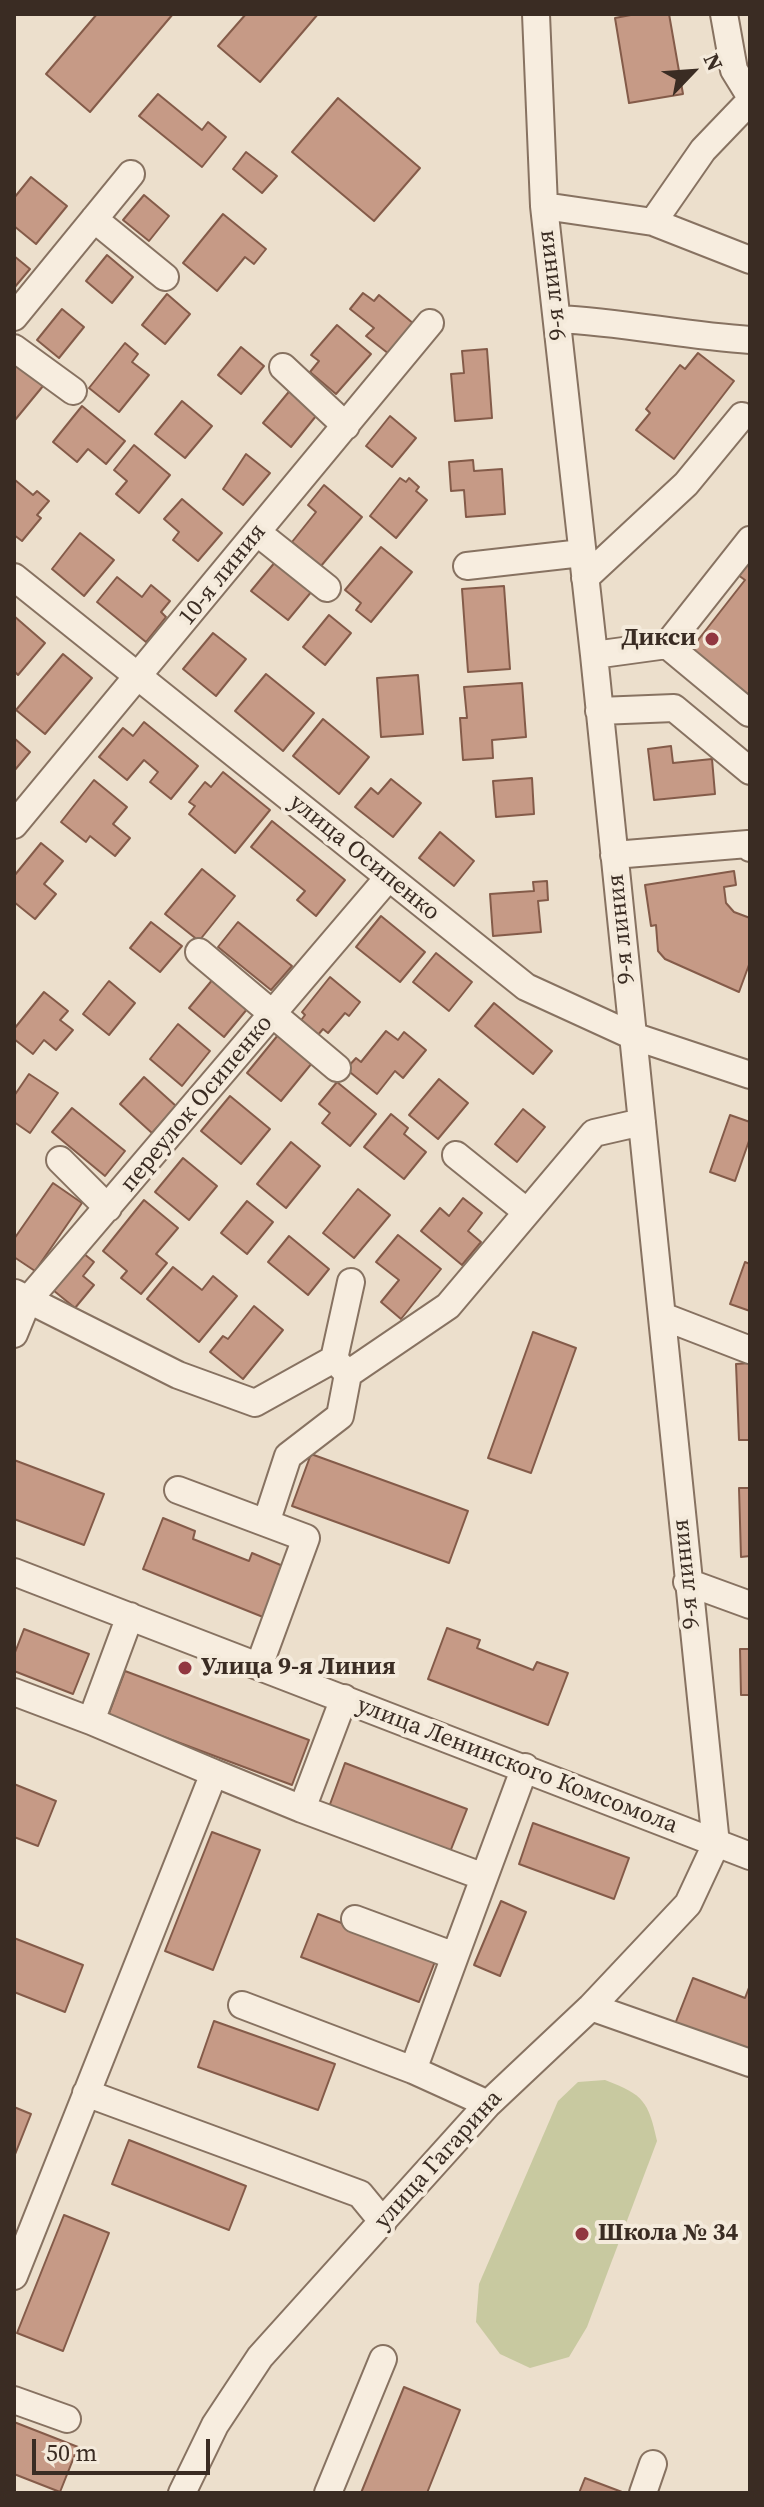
<!DOCTYPE html>
<html>
<head>
<meta charset="utf-8">
<style>
	body { margin:0 }
	#map { position:relative; width:764px; height:2507px; overflow:hidden; background:#ecdfcc; font-family:"Source Serif 4",serif }
	canvas { display:block }
	.frame { position:absolute; inset:0; border:16px solid #3a2c23; pointer-events:none }
	.north { position:absolute; left:652px; top:32px; width:80px; height:80px; -webkit-text-stroke:6px #f4eadb; paint-order:stroke; rotate:65deg; font-size:22px; font-weight:700; line-height:32px; text-align:center; color:#3a2c23 }
	.north::after { content:''; display:block; margin:auto; width:28px; height:36px; background:#3a2c23; clip-path:polygon(50% 0,100% 100%,50% 72%,0 100%) }
	.scale { position:absolute; left:32px; top:2439px; width:178px; height:36px; box-sizing:border-box; border:4px solid #3a2c23; border-top:0; padding-left:10px; font-size:24px; line-height:28px; white-space:nowrap; color:#3a2c23; -webkit-text-stroke:6px #f4eadb; paint-order:stroke }
</style>
</head>
<body>
<div id="map">
<canvas width="764" height="2507"></canvas>
<div class="frame"></div>
<div class="north">N</div>
<div class="scale">50 m</div>
</div>
<script>
const context = document.querySelector('canvas').getContext('2d');
context.lineJoin = 'round';
function fill(path, color) {
  context.fillStyle = color;
  context.fill(path, 'evenodd');
}
function stroke(path, color, width, dash) {
  context.strokeStyle = color;
  context.lineWidth = width;
  context.lineCap = dash ? 'butt' : 'round';
  context.setLineDash(dash || []);
  context.stroke(path);
}
function label(font, color, halo, rows, align = 'center') {
  context.font = font + ' "Source Serif 4",serif';
  context.lineWidth = 8;
  context.setLineDash([]);
  context.textBaseline = 'middle';
  context.strokeStyle = halo;
  context.fillStyle = color;
  for (const [text, x, y, turn = 0] of rows) {
    context.save();
    context.translate(x, y);
    context.rotate((+turn || 0) * Math.PI / 180);
    context.textAlign = isNaN(turn) ? turn : align;
    if (halo) context.strokeText(text, 0, 0);
    context.fillText(text, 0, 0);
    context.restore();
  }
}
const green = new Path2D(`
	M605,2080C644,2095 648,2101 657,2141L587,2327L569,2357L530,2368L500,2354L476,2322L479,2284L558,2101L578,2082Z`);
const building = new Path2D(`
	M97,14H173L90,112L46,74Z
	M246,14H318L260,82L218,46Z
	M636,14H669L683,94L629,103L615,18Z
	M158,94L202,130L208,122L226,137L202,167L139,116Z
	M338,98L420,168L374,221L292,152Z
	M246,152L277,176L262,193L233,169Z
	M31,177L67,206L36,244L14,226V198Z
	M144,195L169,216L149,241L123,220Z
	M223,214L266,249L254,264L245,257L217,291L183,263Z
	M107,255L133,277L112,303L86,281Z
	M14,256L30,269L14,288Z
	M363,293L374,301L379,295L414,324L389,354L366,336L374,328L350,309Z
	M167,294L190,314L165,344L142,325Z
	M62,309L84,327L59,358L37,340Z
	M337,325L371,354L336,394L310,372L319,361L311,355Z
	M125,343L138,354L132,362L149,375L119,412L89,388Z
	M241,347L264,366L241,394L218,375Z
	M487,349L492,418L455,421L451,374L464,373L462,351Z
	M698,353L734,381L674,459L636,430L650,413L646,409L680,365L685,369Z
	M16,363L43,386L15,420L14,366Z
	M292,388L320,411L291,447L263,423Z
	M182,401L212,426L185,458L155,434Z
	M82,406L125,441L106,464L88,449L77,462L53,442Z
	M390,416L416,438L392,467L366,446Z
	M134,445L170,475L139,513L116,494L127,481L114,470Z
	M246,454L270,473L243,505L223,489Z
	M473,460L474,471L502,469L505,514L466,517L464,490L451,491L449,462Z
	M400,478L406,482L409,478L419,487L416,491L427,500L396,538L370,516Z
	M15,480L33,495L37,491L49,501L37,515L41,518L22,541L14,535Z
	M324,485L362,517L321,566L292,542L316,512L308,505Z
	M182,499L222,533L198,561L173,540L179,532L164,519Z
	M80,533L114,560L84,596L52,569Z
	M381,547L412,572L371,622L356,610L361,603L345,590Z
	M750,559V696L691,649L745,580L738,575Z
	M276,561L312,591L288,620L251,591Z
	M117,577L142,597L151,585L170,601L161,612L166,617L146,642L97,602Z
	M504,586L510,669L468,672L462,589Z
	M329,615L351,633L325,665L303,647Z
	M14,616L45,643L18,675L14,671Z
	M213,633L246,659L216,696L183,669Z
	M63,654L92,678L45,734L16,710Z
	M266,674L314,713L283,751L235,711Z
	M418,675L423,734L381,737L377,678Z
	M522,683L526,737L492,740L493,758L463,760L460,718H467L464,687Z
	M323,719L369,757L339,794L293,756Z
	M144,722L198,766L171,799L150,782L158,772L144,760L127,780L99,757L123,728L133,736Z
	M14,738L30,752L14,771Z
	M671,746L673,763L712,759L715,794L654,800L648,749Z
	M223,772L270,810L235,853L189,814L195,806L189,802L205,782L211,787Z
	M532,778L534,814L496,817L493,781Z
	M391,779L421,803L393,837L355,807L371,788L378,794Z
	M94,780L127,807L113,824L130,838L115,856L90,836L86,842L61,822Z
	M272,821L345,880L316,916L297,900L305,891L251,847Z
	M440,832L474,861L454,886L419,858Z
	M41,843L63,861L44,884L56,894L35,919L14,902V876Z
	M202,869L235,896L199,941L165,914Z
	M734,871L736,885L724,887L726,903L734,912L750,918V962L739,992L665,959L658,951L656,925L651,926L645,885Z
	M547,881L548,900L538,901L541,932L493,936L490,894L534,891L533,882Z
	M381,916L425,952L400,982L356,947Z
	M151,922L182,946L160,972L130,948Z
	M238,922L292,966L271,990L218,947Z
	M436,953L472,982L449,1011L413,982Z
	M218,973L248,1008L224,1037L189,1008Z
	M330,977L360,1002L349,1016L345,1013L328,1033L323,1029L312,1042L295,1028L305,1015L302,1012Z
	M109,981L135,1003L109,1035L83,1014Z
	M44,992L68,1011L60,1020L73,1030L56,1050L44,1040L33,1054L14,1039V1029Z
	M494,1003L552,1051L533,1074L475,1026Z
	M178,1024L210,1051L182,1086L150,1059Z
	M386,1031L398,1040L404,1032L426,1050L403,1078L395,1071L377,1094L346,1069L356,1058L361,1062Z
	M278,1035L312,1063L281,1101L247,1073Z
	M29,1074L58,1093L30,1133L14,1122V1096Z
	M144,1077L176,1106L152,1133L120,1104Z
	M439,1079L468,1103L438,1139L409,1115Z
	M337,1082L376,1114L350,1146L322,1123L330,1113L319,1104Z
	M230,1096L270,1129L241,1164L201,1131Z
	M72,1108L125,1151L105,1176L52,1132Z
	M523,1109L545,1127L517,1162L495,1144Z
	M391,1114L408,1128L404,1134L426,1152L404,1179L364,1147Z
	M730,1115L750,1122V1138L735,1181L710,1172Z
	M291,1142L320,1166L286,1208L257,1184Z
	M183,1158L217,1186L189,1220L155,1192Z
	M53,1183L82,1203L35,1271L14,1257V1239Z
	M358,1189L390,1215L354,1258L323,1233Z
	M463,1198L482,1213L468,1231L481,1242L462,1265L421,1231L440,1208L449,1216Z
	M144,1200L178,1228L156,1254L167,1263L141,1294L121,1278L127,1271L103,1251Z
	M247,1201L273,1222L247,1254L221,1233Z
	M398,1235L441,1269L401,1319L381,1302L399,1280L376,1262Z
	M289,1236L329,1269L308,1295L268,1262Z
	M83,1253L94,1262L83,1276L94,1285L75,1308L53,1290Z
	M745,1262L750,1264V1311L730,1304Z
	M173,1267L202,1290L213,1276L237,1296L199,1342L147,1299Z
	M254,1306L283,1330L243,1379L210,1352L223,1336L228,1339Z
	M533,1332L576,1348L531,1473L488,1458Z
	M750,1363V1440H739L736,1364Z
	M311,1454L468,1511L449,1563L292,1506Z
	M14,1460L104,1494L84,1545L14,1519Z
	M739,1488H750V1556L741,1557Z
	M163,1518L195,1531L193,1539L249,1561L252,1553L283,1566L263,1617L143,1569Z
	M447,1628L480,1640L477,1648L533,1670L537,1662L568,1673L548,1725L428,1679Z
	M24,1629L89,1654L73,1694L14,1671V1655Z
	M740,1649H750V1695H741Z
	M125,1671L309,1740L292,1785L108,1716Z
	M345,1763L467,1809L450,1852L329,1807Z
	M14,1784L56,1801L38,1846L14,1837Z
	M533,1823L629,1858L614,1899L519,1864Z
	M212,1832L260,1850L213,1970L165,1951Z
	M501,1901L526,1912L500,1976L474,1965Z
	M318,1914L436,1959L419,2002L301,1957Z
	M14,1938L83,1965L65,2012L14,1992Z
	M693,1978L745,1998L750,1985V2053L675,2024Z
	M214,2021L335,2064L318,2110L198,2067Z
	M14,2107L31,2114L14,2157Z
	M129,2140L246,2186L229,2230L112,2184Z
	M64,2215L109,2233L63,2351L17,2333Z
	M404,2387L460,2410L427,2493H361Z
	M14,2422L78,2447L60,2492L14,2474Z
	M585,2478L622,2492L621,2493H579Z`);
const minor = new Path2D(`
	M724,14L734,70L750,96
	M544,206L653,222L703,150L750,101
	M94,219L165,277
	M653,222L750,260
	M14,317L131,174
	M558,319C623,322 685,336 750,340
	M14,348L73,391
	M283,367L346,426
	M258,533L327,588
	M467,566L582,553
	M14,577L526,987L633,1036L750,1075
	M585,578L686,484L742,416
	M667,645L749,713
	M594,655L667,645L750,540
	M599,711L674,708L750,771
	M14,825L430,323
	M614,855L748,844L750,848
	M199,952L337,1068
	M456,1155L527,1212
	M60,1160L108,1208
	M15,1293L178,1375L255,1403L334,1359L348,1374
	M662,1316L750,1350
	M14,1334L28,1300L388,878
	M334,1359L351,1282
	M348,1374L448,1306L594,1133L642,1122
	M178,1490L306,1538L259,1666
	M266,1523L288,1456L340,1416L348,1374
	M14,1572L750,1856
	M687,1582L750,1605
	M14,1692L91,1721L130,1616
	M91,1721L214,1773
	M302,1809L484,1877
	M355,1919L455,1956L413,2070L488,2104
	M455,1956L525,1767
	M242,2005L413,2070
	M591,2007L750,2063
	M86,2093L360,2194L383,2222
	M14,2276L214,1773L302,1809L344,1698
	M14,2400L67,2419
	M182,2493L215,2425L260,2357L488,2104L591,2007L688,1904L716,1844L594,655L544,206L536,14
	M328,2493L383,2359
	M643,2493L653,2464`);
const markers = [
	[712,639,8,"#913740"],
	[185,1668,8,"#913740"],
	[582,2234,8,"#913740"]
];
const streetNames = [
	["9-я линия",553,285,-97],
	["10-я линия",223,575,-51],
	["улица Осипенко",364,858,39],
	["9-я линия",622,929,-96],
	["переулок Осипенко",197,1104,-50],
	["9-я линия",687,1574,-96],
	["улица Ленинского Комсомола",517,1766,21],
	["улица Гагарина",439,2160,-48]
];
const poiNames = [
	["Дикси",696,639,"right"],
	["Улица 9-я Линия",201,1668],
	["Школа № 34",598,2234]
];
fill(green, '#c8c9a0');
fill(building, '#c69a86');
stroke(building, '#845b49', 2);
stroke(minor, '#877261', 30);
stroke(minor, '#f7eddf', 26);
for (const [x, y, r, color] of markers) {
  const dot = new Path2D();
  dot.arc(x, y, r, 0, 2 * Math.PI);
  context.fillStyle = color;
  context.fill(dot);
  stroke(dot, '#f4eadb', 3);
}
label('24px', '#3a2c23', '#f4eadb', streetNames);
label('bold 24px', '#3a2c23', '#f4eadb', poiNames, 'left');
</script>
</body>
</html>
